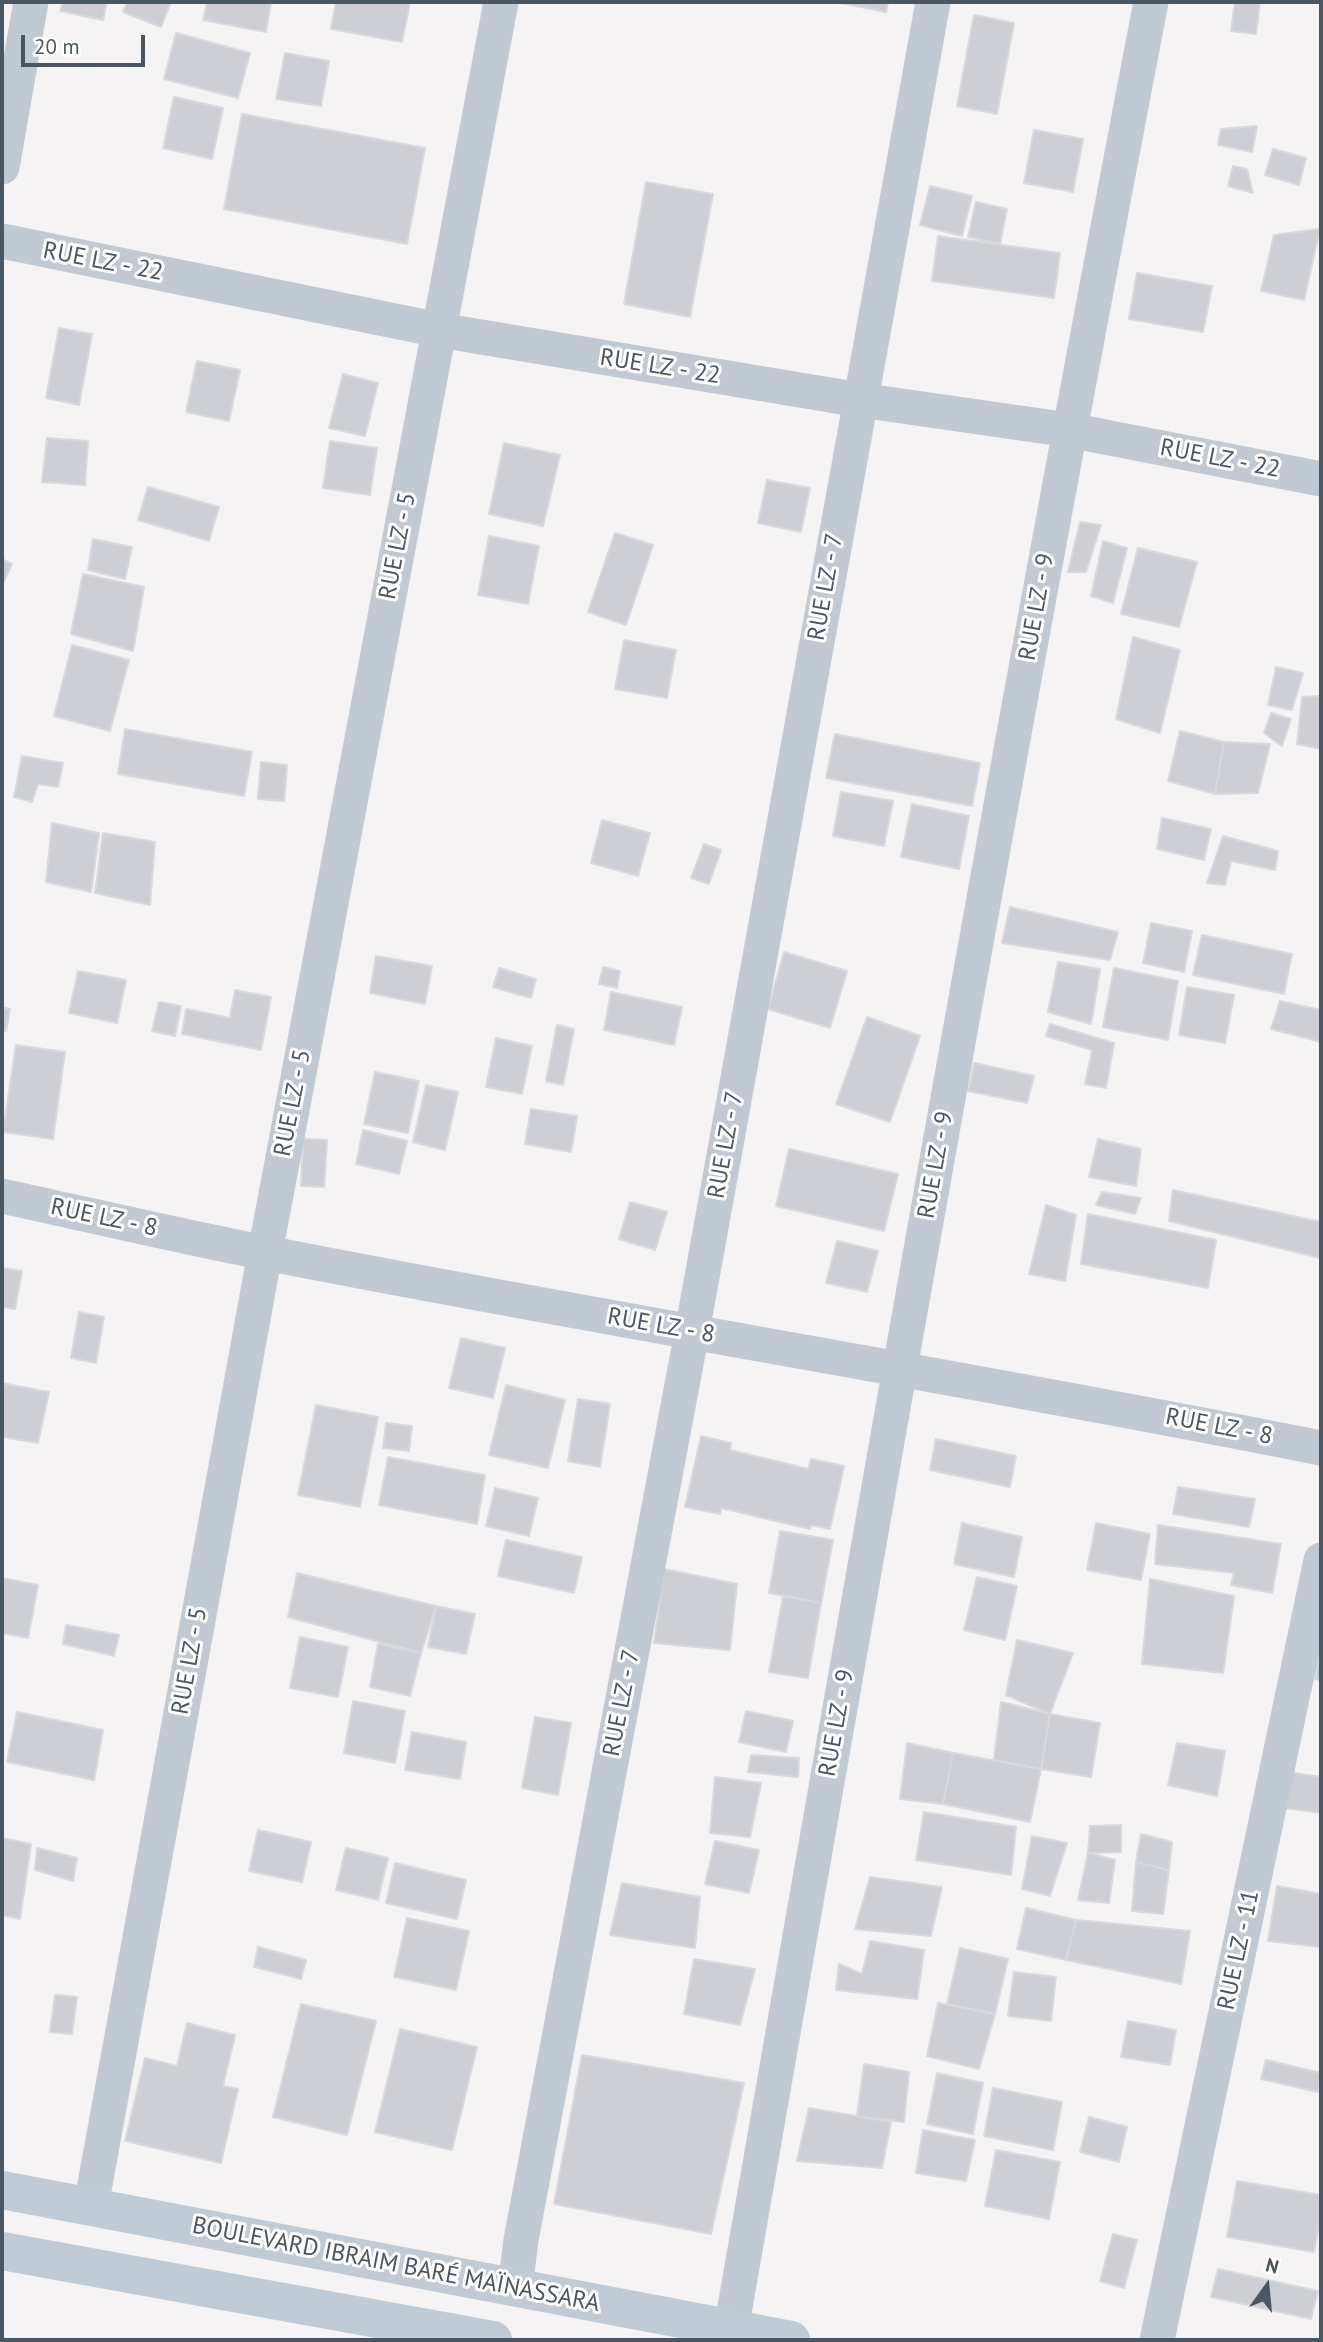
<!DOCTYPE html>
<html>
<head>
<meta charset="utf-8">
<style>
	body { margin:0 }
	#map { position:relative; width:1323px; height:2342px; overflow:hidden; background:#f5f3f3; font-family:"PT Sans",sans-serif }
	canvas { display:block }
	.frame { position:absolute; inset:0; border:4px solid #4a5661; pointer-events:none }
	.north { position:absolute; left:1232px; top:2251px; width:70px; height:70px; -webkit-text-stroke:5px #fff; paint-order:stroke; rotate:15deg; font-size:19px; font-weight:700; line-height:28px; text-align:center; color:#4a5661 }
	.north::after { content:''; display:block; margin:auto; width:24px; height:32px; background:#4a5661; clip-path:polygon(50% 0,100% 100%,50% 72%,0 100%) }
	.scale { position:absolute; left:21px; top:35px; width:124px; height:32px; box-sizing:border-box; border:4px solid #4a5661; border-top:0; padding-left:9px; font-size:21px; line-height:24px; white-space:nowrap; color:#4a5661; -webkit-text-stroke:5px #fff; paint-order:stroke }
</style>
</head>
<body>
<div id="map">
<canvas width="1323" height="2342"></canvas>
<div class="frame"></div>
<div class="north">N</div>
<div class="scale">20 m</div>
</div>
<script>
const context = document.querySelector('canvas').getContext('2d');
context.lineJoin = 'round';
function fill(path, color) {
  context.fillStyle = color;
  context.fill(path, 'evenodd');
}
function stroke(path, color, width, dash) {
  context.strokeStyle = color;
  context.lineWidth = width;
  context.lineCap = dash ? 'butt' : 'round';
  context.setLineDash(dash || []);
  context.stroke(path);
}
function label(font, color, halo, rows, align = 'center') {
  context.font = font + ' "PT Sans",sans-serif';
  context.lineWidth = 6;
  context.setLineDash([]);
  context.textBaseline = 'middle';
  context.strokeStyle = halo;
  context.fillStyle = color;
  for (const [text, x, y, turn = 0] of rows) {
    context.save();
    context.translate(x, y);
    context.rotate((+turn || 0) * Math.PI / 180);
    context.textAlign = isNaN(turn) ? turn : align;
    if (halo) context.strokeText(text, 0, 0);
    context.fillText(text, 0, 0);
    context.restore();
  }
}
const building = new Path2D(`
	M63,2H107L103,20L60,11Z
	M127,2H171L161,27L123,12Z
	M207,2H271L266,32L203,20Z
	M336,2H410L402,42L331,29Z
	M836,2H888L886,12Z
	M1235,2H1260L1256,34L1231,31Z
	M974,15L1014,23L997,114L957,106Z
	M176,33L250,53L238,98L164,79Z
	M285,53L329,61L321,106L276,99Z
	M174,97L223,108L212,159L163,148Z
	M242,114L425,148L407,244L224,209Z
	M1257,126L1252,152L1218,145L1221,129Z
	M1034,130L1083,139L1073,192L1024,183Z
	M1273,149L1306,158L1299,185L1265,175Z
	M1233,166L1247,169L1253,193L1228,186Z
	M646,182L713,194L690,317L624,304Z
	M930,186L972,196L962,236L920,225Z
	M976,202L1007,209L1000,244L968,237Z
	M1320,229L1304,300L1261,291L1274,235Z
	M938,236L1060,253L1054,298L932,281Z
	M1137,273L1212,286L1203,332L1129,319Z
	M59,328L92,334L79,405L46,398Z
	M197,361L240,370L229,421L186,412Z
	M343,374L378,383L365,436L329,428Z
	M47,438L88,441L85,485L42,482Z
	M330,441L377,448L370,495L323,488Z
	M504,443L560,455L543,526L489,514Z
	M767,480L810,488L801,532L758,523Z
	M148,487L219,507L209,541L138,520Z
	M1080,522L1101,525L1086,572H1068Z
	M615,533L653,545L626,625L588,612Z
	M489,536L539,546L528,604L478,595Z
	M93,539L132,547L125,579L88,570Z
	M1103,541L1127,548L1113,603L1091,596Z
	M1138,548L1197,562L1179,627L1121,614Z
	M2,559L12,564L2,585Z
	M83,574L144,587L133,651L71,634Z
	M1133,637L1180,650L1160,733L1116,719Z
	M624,640L676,650L667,698L615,689Z
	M72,645L129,660L110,731L54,716Z
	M1276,667L1303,673L1292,710L1268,705Z
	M1321,696V749L1297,744L1302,697Z
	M1271,713L1291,719L1282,746L1264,733Z
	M125,729L252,752L244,796L118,774Z
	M1180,731L1224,742L1215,794L1168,781Z
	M835,734L980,763L972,806L826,778Z
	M1224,742L1270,744L1258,793L1215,794Z
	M22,756L63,763L58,787L38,784L32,802L14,797Z
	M261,762L287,765L284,801L258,799Z
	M841,792L893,801L884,846L833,836Z
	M912,804L969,816L959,869L901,857Z
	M1162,818L1211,829L1204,860L1157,849Z
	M602,820L650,833L638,876L591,863Z
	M52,823L99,833L91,892L46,882Z
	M103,833L155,842L150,905L95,893Z
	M1223,836L1278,851L1275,870L1231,861L1225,885L1207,883Z
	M704,844L721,850L709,884L691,878Z
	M1010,907L1118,932L1110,960L1002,943Z
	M1151,923L1192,931L1184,972L1143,963Z
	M1202,935L1292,954L1284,994L1193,975Z
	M784,952L847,971L830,1028L768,1009Z
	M376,956L432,966L425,1004L370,993Z
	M1058,962L1100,969L1091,1024L1048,1012Z
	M603,967L620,971L617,988L599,984Z
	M499,968L536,979L531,998L493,987Z
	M1114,968L1178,981L1168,1040L1103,1027Z
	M78,971L126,980L117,1023L69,1013Z
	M1187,987L1234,995L1225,1043L1179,1035Z
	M235,990L271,997L261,1050L182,1034L186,1009L230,1018Z
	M611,992L682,1007L674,1045L604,1030Z
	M1280,1001L1321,1010V1042L1271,1029Z
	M159,1002L181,1006L175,1036L152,1031Z
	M2,1007L10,1009L6,1031L2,1030Z
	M867,1017L920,1036L890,1122L836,1104Z
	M1050,1024L1114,1043L1106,1088L1085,1084L1092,1050L1046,1036Z
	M557,1025L574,1029L563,1085L546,1081Z
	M496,1038L532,1046L522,1094L486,1087Z
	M16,1045L65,1052L53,1139L3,1132Z
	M974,1063L1034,1076L1027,1103L968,1091Z
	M375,1072L419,1081L408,1133L364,1124Z
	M426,1085L458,1092L445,1150L413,1142Z
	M531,1109L577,1116L571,1152L525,1144Z
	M363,1130L407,1141L399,1174L356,1164Z
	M303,1139L327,1140L324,1187L301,1186Z
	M1098,1139L1141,1149L1136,1186L1089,1177Z
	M789,1149L898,1174L884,1231L776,1206Z
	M1173,1190L1321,1222L1320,1258L1169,1221Z
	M1102,1192L1141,1198L1135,1214L1096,1205Z
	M630,1202L667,1212L655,1250L619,1239Z
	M1046,1205L1076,1215L1065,1281L1029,1274Z
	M1088,1214L1216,1240L1208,1288L1081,1264Z
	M837,1241L878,1251L867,1292L826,1283Z
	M2,1268L22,1271L15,1309L2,1307Z
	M79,1312L104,1317L96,1363L71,1358Z
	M461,1338L505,1348L493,1398L449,1388Z
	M2,1383L49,1392L38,1443L2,1437Z
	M506,1385L565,1400L548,1468L489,1455Z
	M578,1399L610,1404L600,1467L568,1461Z
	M316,1405L378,1417L360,1507L298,1495Z
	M386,1423L412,1426L409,1451L383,1448Z
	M701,1436L731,1443L730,1450L808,1469L811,1459L844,1466L830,1529L811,1525L810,1529L721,1508L720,1514L685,1507Z
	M936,1439L1016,1456L1010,1487L930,1470Z
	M388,1457L485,1475L477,1524L379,1505Z
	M1178,1487L1255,1499L1249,1527L1173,1514Z
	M495,1488L538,1498L529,1536L486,1526Z
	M962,1523L1022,1537L1014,1577L954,1564Z
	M1096,1523L1150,1534L1141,1580L1087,1570Z
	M1158,1525L1281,1544L1272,1593L1231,1585L1234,1573L1155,1564Z
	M780,1531L833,1540L821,1603L769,1593Z
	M506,1540L582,1557L574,1593L498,1576Z
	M664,1569L737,1584L730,1650L654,1643Z
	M297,1573L436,1606L421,1653L288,1617Z
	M977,1577L1017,1586L1005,1640L964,1630Z
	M2,1578L38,1585L28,1638L2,1633Z
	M1150,1579L1234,1596L1223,1673L1142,1664Z
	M783,1596L821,1603L808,1678L769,1672Z
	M436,1606L475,1614L466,1654L428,1647Z
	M66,1625L119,1635L114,1656L63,1644Z
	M300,1637L348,1647L338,1697L290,1688Z
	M1017,1640L1073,1653L1050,1714L1006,1695Z
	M1321,1640V1680L1315,1679Z
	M378,1644L421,1653L410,1696L370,1687Z
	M353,1701L405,1711L395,1763L344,1753Z
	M1001,1702L1050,1714L1041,1769L994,1760Z
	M746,1711L793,1721L786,1752L739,1742Z
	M17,1712L103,1730L94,1780L7,1762Z
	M1050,1714L1100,1723L1091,1777L1041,1769Z
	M535,1717L571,1723L558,1795L522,1788Z
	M412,1732L466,1742L460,1779L405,1770Z
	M907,1743L953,1753L943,1804L900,1799Z
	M1177,1743L1225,1751L1217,1796L1168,1785Z
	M953,1753L1041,1769L1030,1822L943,1804Z
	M751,1755L799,1758L798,1777L748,1772Z
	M1282,1771L1321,1777V1813L1277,1807Z
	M715,1777L761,1783L750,1837L710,1833Z
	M924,1812L1016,1827L1011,1875L916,1860Z
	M1121,1825V1852L1088,1853L1090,1826Z
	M258,1830L311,1842L302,1882L249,1871Z
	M1141,1834L1172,1842L1169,1870L1136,1862Z
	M1032,1836L1067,1843L1050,1896L1022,1889Z
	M2,1838L31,1844L20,1919L2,1915Z
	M715,1841L759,1850L749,1893L705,1884Z
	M37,1848L77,1858L73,1881L35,1870Z
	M346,1848L388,1858L378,1900L336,1890Z
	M1088,1853L1115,1860L1109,1903L1078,1900Z
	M1136,1862L1169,1870L1163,1914L1132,1911Z
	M395,1863L466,1880L457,1919L386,1903Z
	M870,1877L942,1887L931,1936L855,1929Z
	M622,1883L700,1897L695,1948L610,1935Z
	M1277,1886L1321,1894V1947L1268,1941Z
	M1026,1908L1076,1920L1066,1960L1017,1949Z
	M407,1918L469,1931L456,1990L394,1977Z
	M1076,1920L1190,1931L1181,1984L1066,1960Z
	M870,1941L924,1950L917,1999L836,1990L839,1964L862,1974Z
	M258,1947L306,1960L301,1979L254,1967Z
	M960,1948L1008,1959L995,2014L947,2004Z
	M694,1959L755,1969L740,2025L684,2014Z
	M1014,1972L1056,1977L1051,2021L1008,2016Z
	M55,1995L77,1997L72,2034L50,2032Z
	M938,2003L995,2014L979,2069L927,2056Z
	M301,2004L376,2021L347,2135L273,2117Z
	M1128,2021L1176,2030L1170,2065L1121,2057Z
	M187,2023L235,2035L223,2086L238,2089L221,2163L125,2141L145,2058L177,2066Z
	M400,2029L477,2047L452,2150L375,2132Z
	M582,2055L744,2083L711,2234L554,2204Z
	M1266,2060L1321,2073L1318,2092L1261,2079Z
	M864,2064L909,2072L904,2122L857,2116Z
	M937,2073L983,2083L973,2134L927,2124Z
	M993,2088L1062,2102L1053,2150L984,2136Z
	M809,2108L891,2122L882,2168L797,2161Z
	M1089,2117L1127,2127L1119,2162L1080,2152Z
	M923,2130L975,2140L966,2181L916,2173Z
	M996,2150L1060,2162L1049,2219L985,2206Z
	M1237,2181L1321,2195V2214L1314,2252L1227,2237Z
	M1113,2234L1137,2240L1124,2288L1100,2281Z
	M1218,2269L1318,2291L1311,2319L1211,2297Z`);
const street = new Path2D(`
	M2,167L31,2
	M2,241L439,330L860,400L1069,430L1321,479
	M2,1196C90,1215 178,1236 266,1253C617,1322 970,1378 1321,1448
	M91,2206L265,1253L501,2
	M515,2288L521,2240L692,1332L933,2
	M731,2330C867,1553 1002,776 1151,2
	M1157,2340L1321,1560`);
const secondary = new Path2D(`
	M2,2190L791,2340
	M2,2251L493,2340`);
const streetNames = [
	["RUE LZ - 22",103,262,11],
	["RUE LZ - 22",660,367,9],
	["RUE LZ - 22",1220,459,11],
	["RUE LZ - 5",398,546,-79],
	["RUE LZ - 7",826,587,-80],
	["RUE LZ - 9",1037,607,-80],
	["RUE LZ - 5",293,1103,-79],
	["RUE LZ - 7",726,1145,-80],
	["RUE LZ - 9",936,1165,-80],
	["RUE LZ - 8",104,1218,12],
	["RUE LZ - 8",661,1326,10],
	["RUE LZ - 8",1219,1427,11],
	["RUE LZ - 5",190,1661,-80],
	["RUE LZ - 7",622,1703,-79],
	["RUE LZ - 9",837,1723,-80],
	["RUE LZ - 11",1239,1950,-78],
	["BOULEVARD IBRAIM BARÉ MAÏNASSARA",396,2265,11]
];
fill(building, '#cdcfd5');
stroke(building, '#d7d9de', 2);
stroke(street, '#c1cad2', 35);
stroke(secondary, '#c1cbd6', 38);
label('24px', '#4a5661', '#fff', streetNames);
</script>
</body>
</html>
